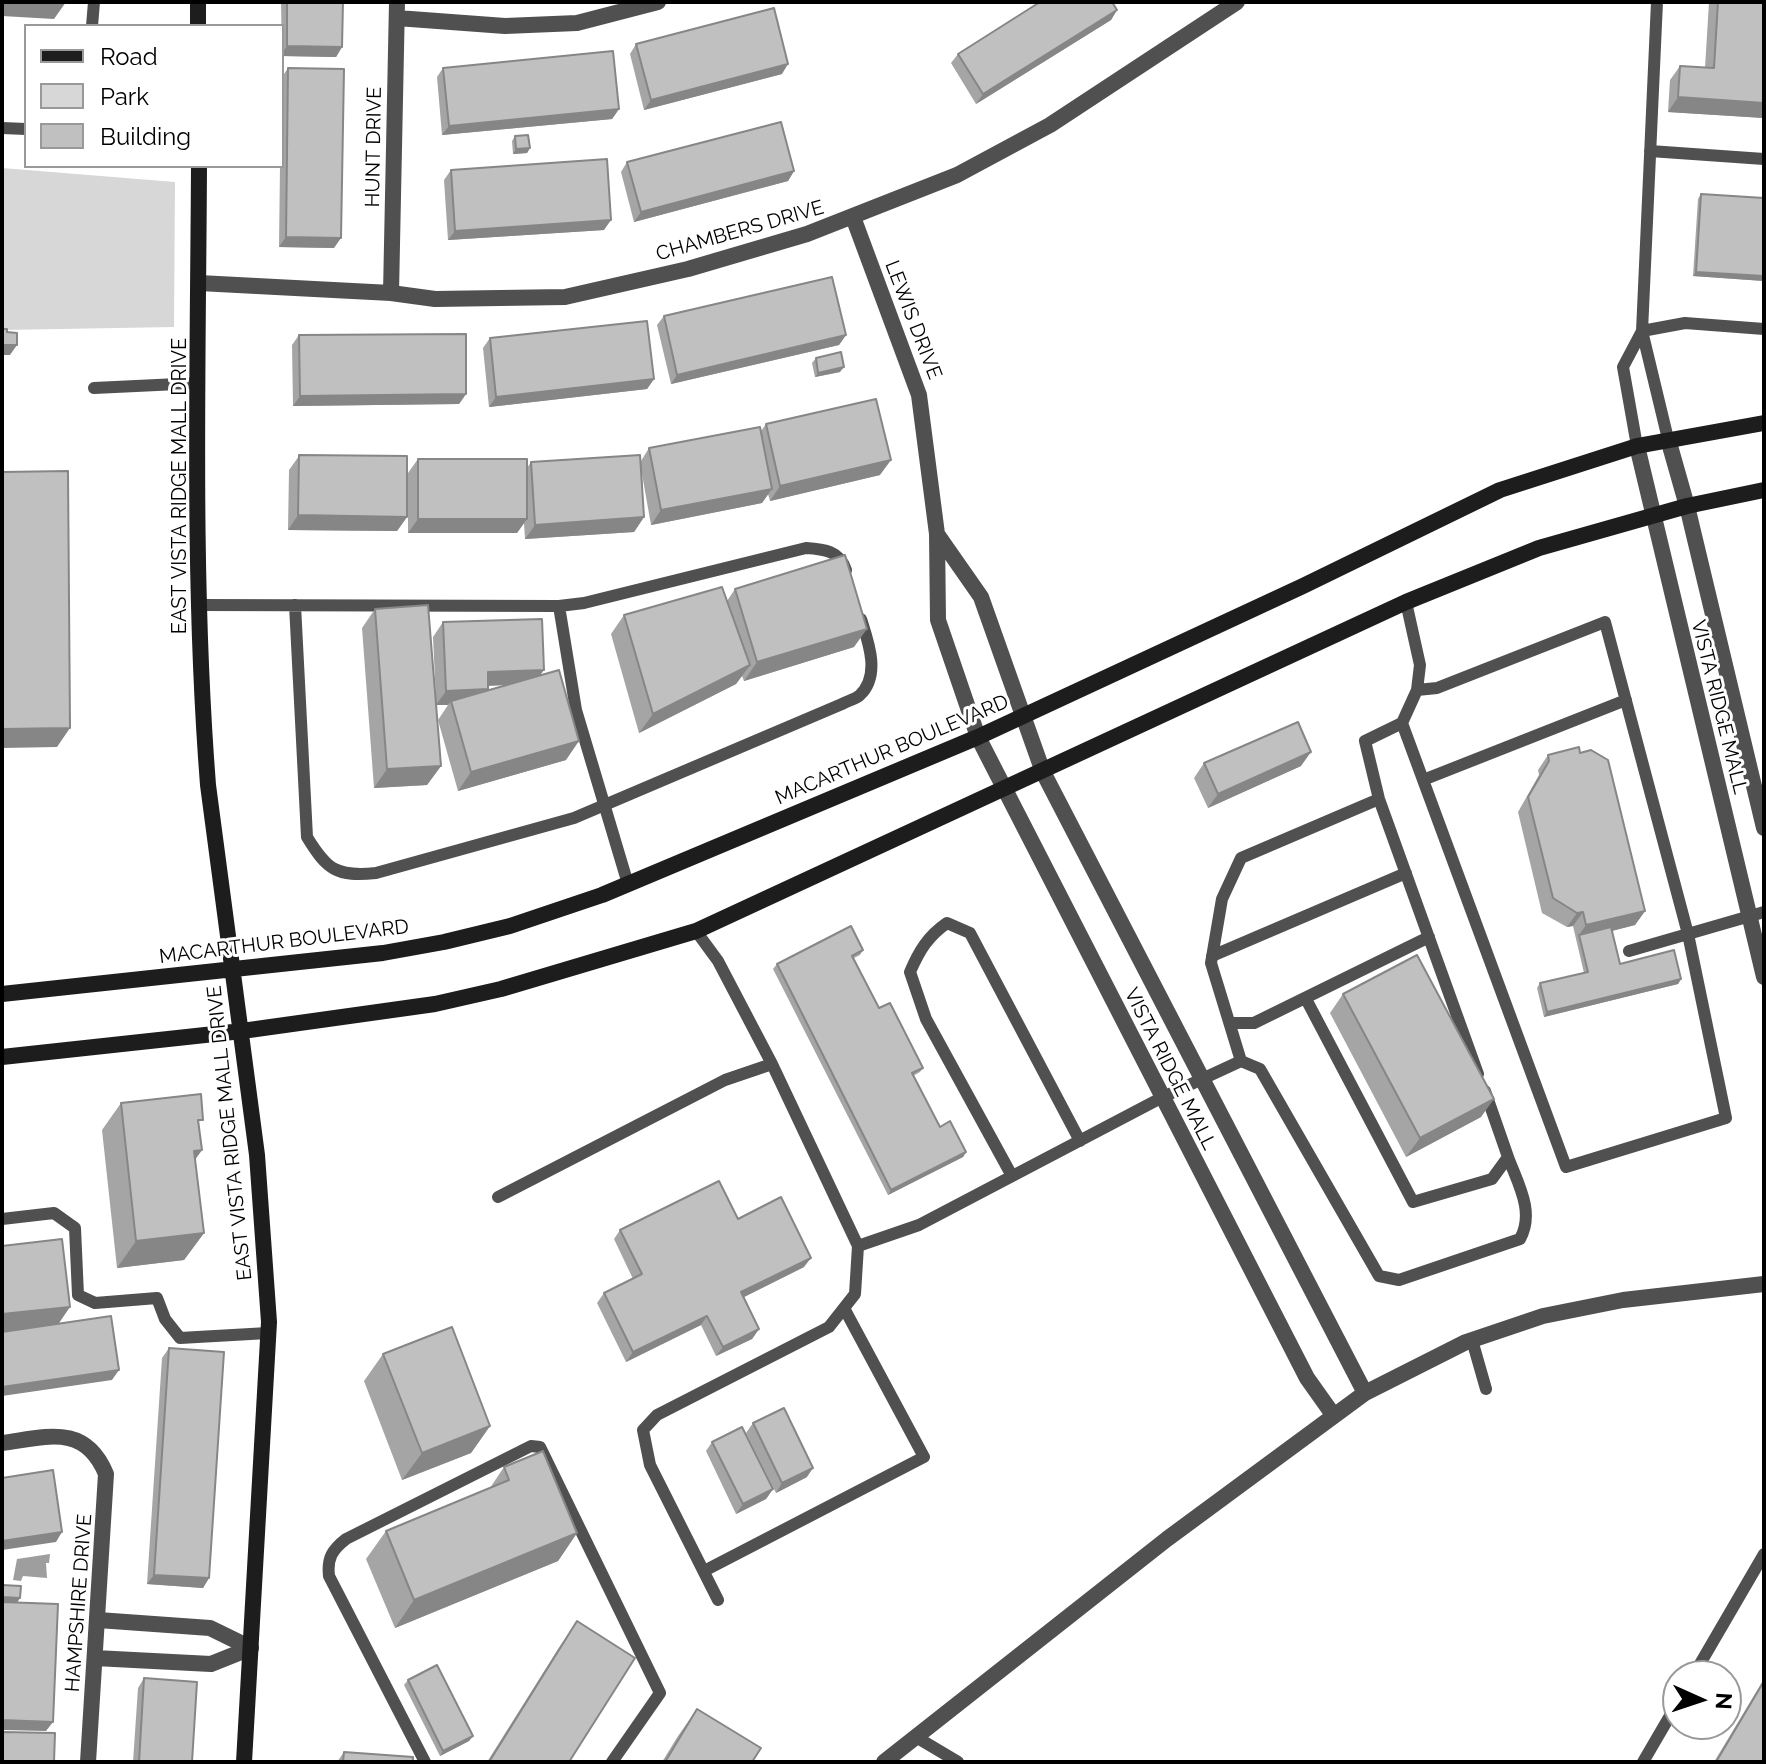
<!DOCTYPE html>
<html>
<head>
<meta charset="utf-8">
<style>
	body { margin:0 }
	#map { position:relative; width:1766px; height:1764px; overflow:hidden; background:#fff; font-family:Raleway,sans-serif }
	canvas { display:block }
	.frame { position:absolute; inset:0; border:4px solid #000; pointer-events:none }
	.legend { position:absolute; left:24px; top:24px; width:260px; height:144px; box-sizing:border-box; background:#fff; border:2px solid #999; margin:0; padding:10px 14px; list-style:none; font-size:24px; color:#000 }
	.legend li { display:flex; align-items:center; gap:16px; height:40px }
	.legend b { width:40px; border:2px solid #999 }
	.north { position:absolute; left:1662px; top:1660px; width:80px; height:80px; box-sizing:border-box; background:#fff; border:2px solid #999; border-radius:50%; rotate:93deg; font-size:22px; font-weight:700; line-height:32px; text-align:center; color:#000 }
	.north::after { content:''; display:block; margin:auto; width:28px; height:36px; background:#000; clip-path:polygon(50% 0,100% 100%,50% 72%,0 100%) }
</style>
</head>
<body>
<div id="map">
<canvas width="1766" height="1764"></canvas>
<div class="frame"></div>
<ul class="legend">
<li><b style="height:10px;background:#1d1d1d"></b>Road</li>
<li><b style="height:22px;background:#d7d7d7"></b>Park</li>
<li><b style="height:22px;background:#c0c0c0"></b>Building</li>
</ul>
<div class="north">N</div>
</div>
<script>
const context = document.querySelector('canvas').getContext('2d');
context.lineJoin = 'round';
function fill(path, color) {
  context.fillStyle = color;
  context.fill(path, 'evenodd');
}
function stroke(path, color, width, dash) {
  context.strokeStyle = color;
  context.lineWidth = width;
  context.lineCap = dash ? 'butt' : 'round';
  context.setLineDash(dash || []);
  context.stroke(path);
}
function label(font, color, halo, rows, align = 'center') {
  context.font = font + ' Raleway,sans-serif';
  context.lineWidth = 6;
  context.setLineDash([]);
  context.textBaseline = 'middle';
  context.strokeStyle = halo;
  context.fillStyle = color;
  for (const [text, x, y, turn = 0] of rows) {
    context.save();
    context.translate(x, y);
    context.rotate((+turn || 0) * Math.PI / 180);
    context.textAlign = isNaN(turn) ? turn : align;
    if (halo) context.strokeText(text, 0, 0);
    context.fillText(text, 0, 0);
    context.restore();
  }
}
const green = new Path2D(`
	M2,168L175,182L174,327L2,330Z`);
const water = new Path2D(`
	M50,1554L49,1563H46L47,1578L23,1576L21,1581L13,1580L17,1559Z`);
const lane = new Path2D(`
	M1657,2L1642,331L1668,439
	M92,26L94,2
	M2,128L26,129
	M1650,151L1764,159
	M1642,331L1685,323L1764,329
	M94,388L199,383
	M1637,446L1623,367L1642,331
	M1406,602L1420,665L1417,690L1402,723L1566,1167L1726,1118L1688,934L1605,622L1437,688L1417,690
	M199,605L559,606L584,603L806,548C824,549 840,551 846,570
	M295,605L307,837C327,870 337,877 376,873L574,818L842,704C847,701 856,699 860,695C881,675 868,641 861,619
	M559,606L576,710L628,884
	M1402,723L1365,741L1379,799L1478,1074
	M1423,780L1626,700
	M696,931L718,961L772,1064L858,1246L855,1294L829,1327L657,1415L643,1430L650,1465L718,1600
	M1629,951L1764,912
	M1212,956L1406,873
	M1306,999L1413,1202L1492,1179L1508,1157L1485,1091
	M1230,1023H1254L1429,937
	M1241,1061L1211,963L1222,899L1241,858L1379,799
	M1012,1176L926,1019L910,972C919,951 928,936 947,923L970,933L1080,1141
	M498,1197L725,1080L772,1064
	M2,1219L54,1213L75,1228L78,1295L95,1303L157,1298L165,1319L180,1338L268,1333
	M858,1246L919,1225L1161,1098L1241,1061L1260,1069L1379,1276L1399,1280L1520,1239C1535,1212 1518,1184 1508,1157
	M1472,1340L1486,1389
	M704,1571L924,1457L844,1308
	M1693,1676L1764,1554
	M916,1737L958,1762
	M425,1762L329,1576C327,1558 332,1550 346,1539L531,1446L540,1447L660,1693L612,1762
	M1643,1762L1678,1702`);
const street = new Path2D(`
	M397,18L505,26L577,23L658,2
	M853,217L919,395L937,534L938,620L978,737L1307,1378L1334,1416
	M199,283L391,293L435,299L565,297L688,269L807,234L957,175L1050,125L1237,2
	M391,293L397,2
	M1668,439L1687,506L1764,828
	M1637,446L1764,977
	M937,534L981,597L1043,772L1365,1393
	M2,1443C46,1437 85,1423 106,1474L88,1762
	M98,1620L210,1628L251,1648
	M95,1658L211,1664L251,1648
	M884,1762L1167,1539L1365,1393L1466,1342L1543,1316L1623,1300L1764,1284`);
const secondary = new Path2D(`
	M198,2V26
	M199,166C198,372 192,580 208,785L257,1155L269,1322L244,1762
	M2,994L383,953L444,942L510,926L602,895L978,737L1303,586L1500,490L1637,446L1764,423
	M2,1057L242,1031L435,1004L501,989L696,931L1406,602L1539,548L1687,506L1764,490`);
const wall = new Path2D(`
	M281,2H343L342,47L336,57L282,56Z
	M1709,2H1764V118L1668,112L1670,80L1680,66L1705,68Z
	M1117,10L1111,20L976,104L951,63L958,54Z
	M636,44L782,74L644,110L630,54Z
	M288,68L334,248L279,247L280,166H282V77Z
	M443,68L619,109L612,119L442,135L437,77Z
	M515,136L530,148L527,153L513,154L512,141Z
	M627,162L794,171L788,181L634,222L621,172Z
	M451,170L604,230L448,240L444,180Z
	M1701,194L1764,198V281L1693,276L1698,199Z
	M664,316L846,335L839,345L671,384L657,325Z
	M299,335L466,394L459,404L293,406L292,345Z
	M490,338L654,379L647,389L489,407L483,348Z
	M816,358L840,372L815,377L812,363Z
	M766,424L880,475L770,501L768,494L762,503L651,525L642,474L644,517L634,532L525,539L524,523L517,533H408V473L418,459L527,468L531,462L641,461L649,448L761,431Z
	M299,456L407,517L397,531L288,530L289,470Z
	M735,589L854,647L744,681L742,676L736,684L639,733L611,634L624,615L727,601Z
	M375,609L436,700L433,637L443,622L540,675L566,760L458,791L438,720L448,705H436L441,766L427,785L374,788L362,628ZM505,685L488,690V686Z
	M1580,753L1645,911L1635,925L1612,931L1620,964L1681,979L1678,984L1544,1017L1537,988L1540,983L1584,973L1573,926L1567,927L1542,913L1518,812L1539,775L1538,770L1548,755Z
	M1204,763L1301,766L1208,808L1194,778Z
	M863,950L860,955L854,958L879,1008L923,1068L920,1072L913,1076L940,1127L966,1152L963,1157L888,1195L773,969L777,964Z
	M1343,994L1481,1117L1406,1157L1330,1013Z
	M121,1103L199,1126L202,1150L195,1159L204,1233L184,1260L117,1268L102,1130Z
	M738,1219L804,1267L744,1297L759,1329L752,1339L716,1356L701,1325L626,1362L597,1303L604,1293L633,1279L614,1239L620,1230Z
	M169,1348L209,1578L203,1588L147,1584L162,1358Z
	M383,1354L490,1426L471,1453L402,1480L364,1381Z
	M753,1423L807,1477L776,1493L746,1433Z
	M712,1442L773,1489L766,1499L736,1514L706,1451Z
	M504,1467L577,1533L558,1561L395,1628L366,1559L386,1531L490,1488Z
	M577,1621L569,1762H487L558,1649Z
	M144,1678L192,1762H133L138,1688Z
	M1764,1679V1762H1714Z
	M408,1680L473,1736L469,1741L440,1756L404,1685Z
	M697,1709L752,1762H662L678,1736Z
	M344,1752L413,1762H337Z`);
const shadedWall = new Path2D(`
	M2,2H66L54,19L2,16Z
	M1117,10L1111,20L976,104L983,94Z
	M287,46L342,47L336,57L282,56V53Z
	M788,64L782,74L644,110L651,100Z
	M1678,97L1764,103V118L1668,112Z
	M619,109L612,119L442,135L449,126Z
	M530,148L527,153L513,154L516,149Z
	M794,171L788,181L634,222L641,212Z
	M611,220L604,230L448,240L455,231Z
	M286,237L341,238L334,248L279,247Z
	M1696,272L1764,276V281L1693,276Z
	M846,335L839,345L671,384L677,375Z
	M2,345H17L10,355H2Z
	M844,367L840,372L815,377L818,373Z
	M654,379L647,389L489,407L496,397Z
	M466,394L459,404L293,406L300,396Z
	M891,460L880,475L770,501L780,486Z
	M772,489L762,503L651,525L661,510Z
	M298,515L407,517L397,531L288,530Z
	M644,517L634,532L525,539L535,525Z
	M418,519H527L517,533H408Z
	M867,629L854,647L744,681L757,662Z
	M750,665L736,684L639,733L653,714Z
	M544,670L534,684L478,686L488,672Z
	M488,689L451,701L448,705H436L446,691Z
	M70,728L57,747L2,748V729Z
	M579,741L566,760L458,791L471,772Z
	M1311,752L1301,766L1208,808L1218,794Z
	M441,766L427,785L374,788L387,769Z
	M1645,911L1635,925L1580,939L1579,935L1586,925Z
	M1583,912L1573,926L1567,927L1577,913Z
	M1681,979L1678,984L1544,1017L1547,1012Z
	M1494,1099L1481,1117L1406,1157L1420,1138Z
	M202,1150L182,1178L194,1151Z
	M966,1152L963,1157L888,1195L891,1190Z
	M204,1233L184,1260L117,1268L136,1241Z
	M811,1258L804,1267L734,1302L741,1292Z
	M70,1307L57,1326L2,1332V1314Z
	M707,1316L701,1325L626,1362L633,1352Z
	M759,1329L752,1339L716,1356L723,1347Z
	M119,1370L112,1380L2,1396V1387Z
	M490,1426L471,1453L402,1480L422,1453Z
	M813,1468L807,1477L776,1493L782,1483Z
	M773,1489L766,1499L736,1514L743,1504Z
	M62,1532L56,1542L2,1550V1541Z
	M577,1533L558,1561L395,1628L414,1600Z
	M154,1575L209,1578L203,1588L147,1584Z
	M2,1597L20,1598L17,1603L2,1602Z
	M2,1720L53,1722L46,1731L2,1730Z
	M473,1736L469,1741L440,1756L443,1751Z`);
const building = new Path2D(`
	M287,2H343L342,47L287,46Z
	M1040,2H1112L1117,10L983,94L958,54Z
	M1718,2H1764V103L1678,97L1680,66L1714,68Z
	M774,8L788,64L651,100L636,44Z
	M613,51L619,109L449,126L443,68Z
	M288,68L344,69L341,238L286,237Z
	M781,122L794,171L641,212L627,162Z
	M528,135L530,148L516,149L515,136Z
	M607,159L611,220L455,231L451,170Z
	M1701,194L1764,198V276L1696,272Z
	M832,277L846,335L677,375L664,316Z
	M647,321L654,379L496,397L490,338Z
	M2,329H7V332L17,333V345H2Z
	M466,334V394L300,396L299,335Z
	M841,352L844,367L818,373L816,358Z
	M876,399L891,460L780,486L766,424Z
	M760,427L772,489L661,510L649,448Z
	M299,455L407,456V517L298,515Z
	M640,455L644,517L535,525L531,462Z
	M418,459H527V519H418Z
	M68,471L70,728L2,729V472Z
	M845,555L867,629L757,662L735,589Z
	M722,587L750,665L653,714L624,615Z
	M428,605L441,766L387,769L375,609Z
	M542,619L544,670L488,672V689L446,691L443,622Z
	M559,670L579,741L471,772L451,701Z
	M1298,722L1311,752L1218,794L1204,763Z
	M1579,747L1580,753L1591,750L1608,760L1645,911L1586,925L1583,912L1577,913L1553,898L1528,797L1549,761L1548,755Z
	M851,926L863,950L852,956L879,1008L890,1003L923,1068L912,1073L940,1127L950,1121L966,1152L891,1190L777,964Z
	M1611,927L1620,964L1674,950L1681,979L1547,1012L1540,983L1588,972L1579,935Z
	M1417,955L1494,1099L1420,1138L1343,994Z
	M201,1094L203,1120H198L202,1150L194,1151L204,1233L136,1241L121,1103Z
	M719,1181L738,1219L781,1197L811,1258L741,1292L759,1329L723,1347L707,1316L633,1352L604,1293L642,1274L620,1230Z
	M62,1239L70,1307L2,1314V1246Z
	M111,1316L119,1370L2,1387V1332Z
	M452,1327L490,1426L422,1453L383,1354Z
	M169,1348L224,1352L209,1578L154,1575Z
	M784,1408L813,1468L782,1483L753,1423Z
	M742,1427L773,1489L743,1504L712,1442Z
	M543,1451L577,1533L414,1600L386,1531L509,1480L504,1467Z
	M53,1470L62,1532L2,1541V1478Z
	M2,1585L21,1586L20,1598L2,1597Z
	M2,1602L58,1604L53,1722L2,1720Z
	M577,1621L635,1658L569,1762H489Z
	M437,1665L473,1736L443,1751L408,1680Z
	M144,1678L197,1682L192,1762H139Z
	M1764,1681V1762H1716Z
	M697,1709L761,1748L752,1762H665Z
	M2,1732L55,1733L54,1762H2Z
	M344,1752L413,1757V1762H343Z`);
const streetNames = [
	["HUNT DRIVE",374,147,-89],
	["CHAMBERS DRIVE",740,231,-16],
	["LEWIS DRIVE",913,320,69],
	["EAST VISTA RIDGE MALL DRIVE",180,486,-90],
	["VISTA RIDGE MALL",1719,707,76],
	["MACARTHUR BOULEVARD",892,750,-23],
	["MACARTHUR BOULEVARD",284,942,-7],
	["VISTA RIDGE MALL",1170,1069,63],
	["EAST VISTA RIDGE MALL DRIVE",230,1133,-96],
	["HAMPSHIRE DRIVE",79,1603,-86]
];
fill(green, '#d7d7d7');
fill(water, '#9e9e9e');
stroke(lane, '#505050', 12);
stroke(street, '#505050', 16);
stroke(secondary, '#1d1d1d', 16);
fill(wall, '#a5a5a5');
fill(shadedWall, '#868686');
fill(building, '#c0c0c0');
stroke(building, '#868686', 2);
label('20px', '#000', '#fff', streetNames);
</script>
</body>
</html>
